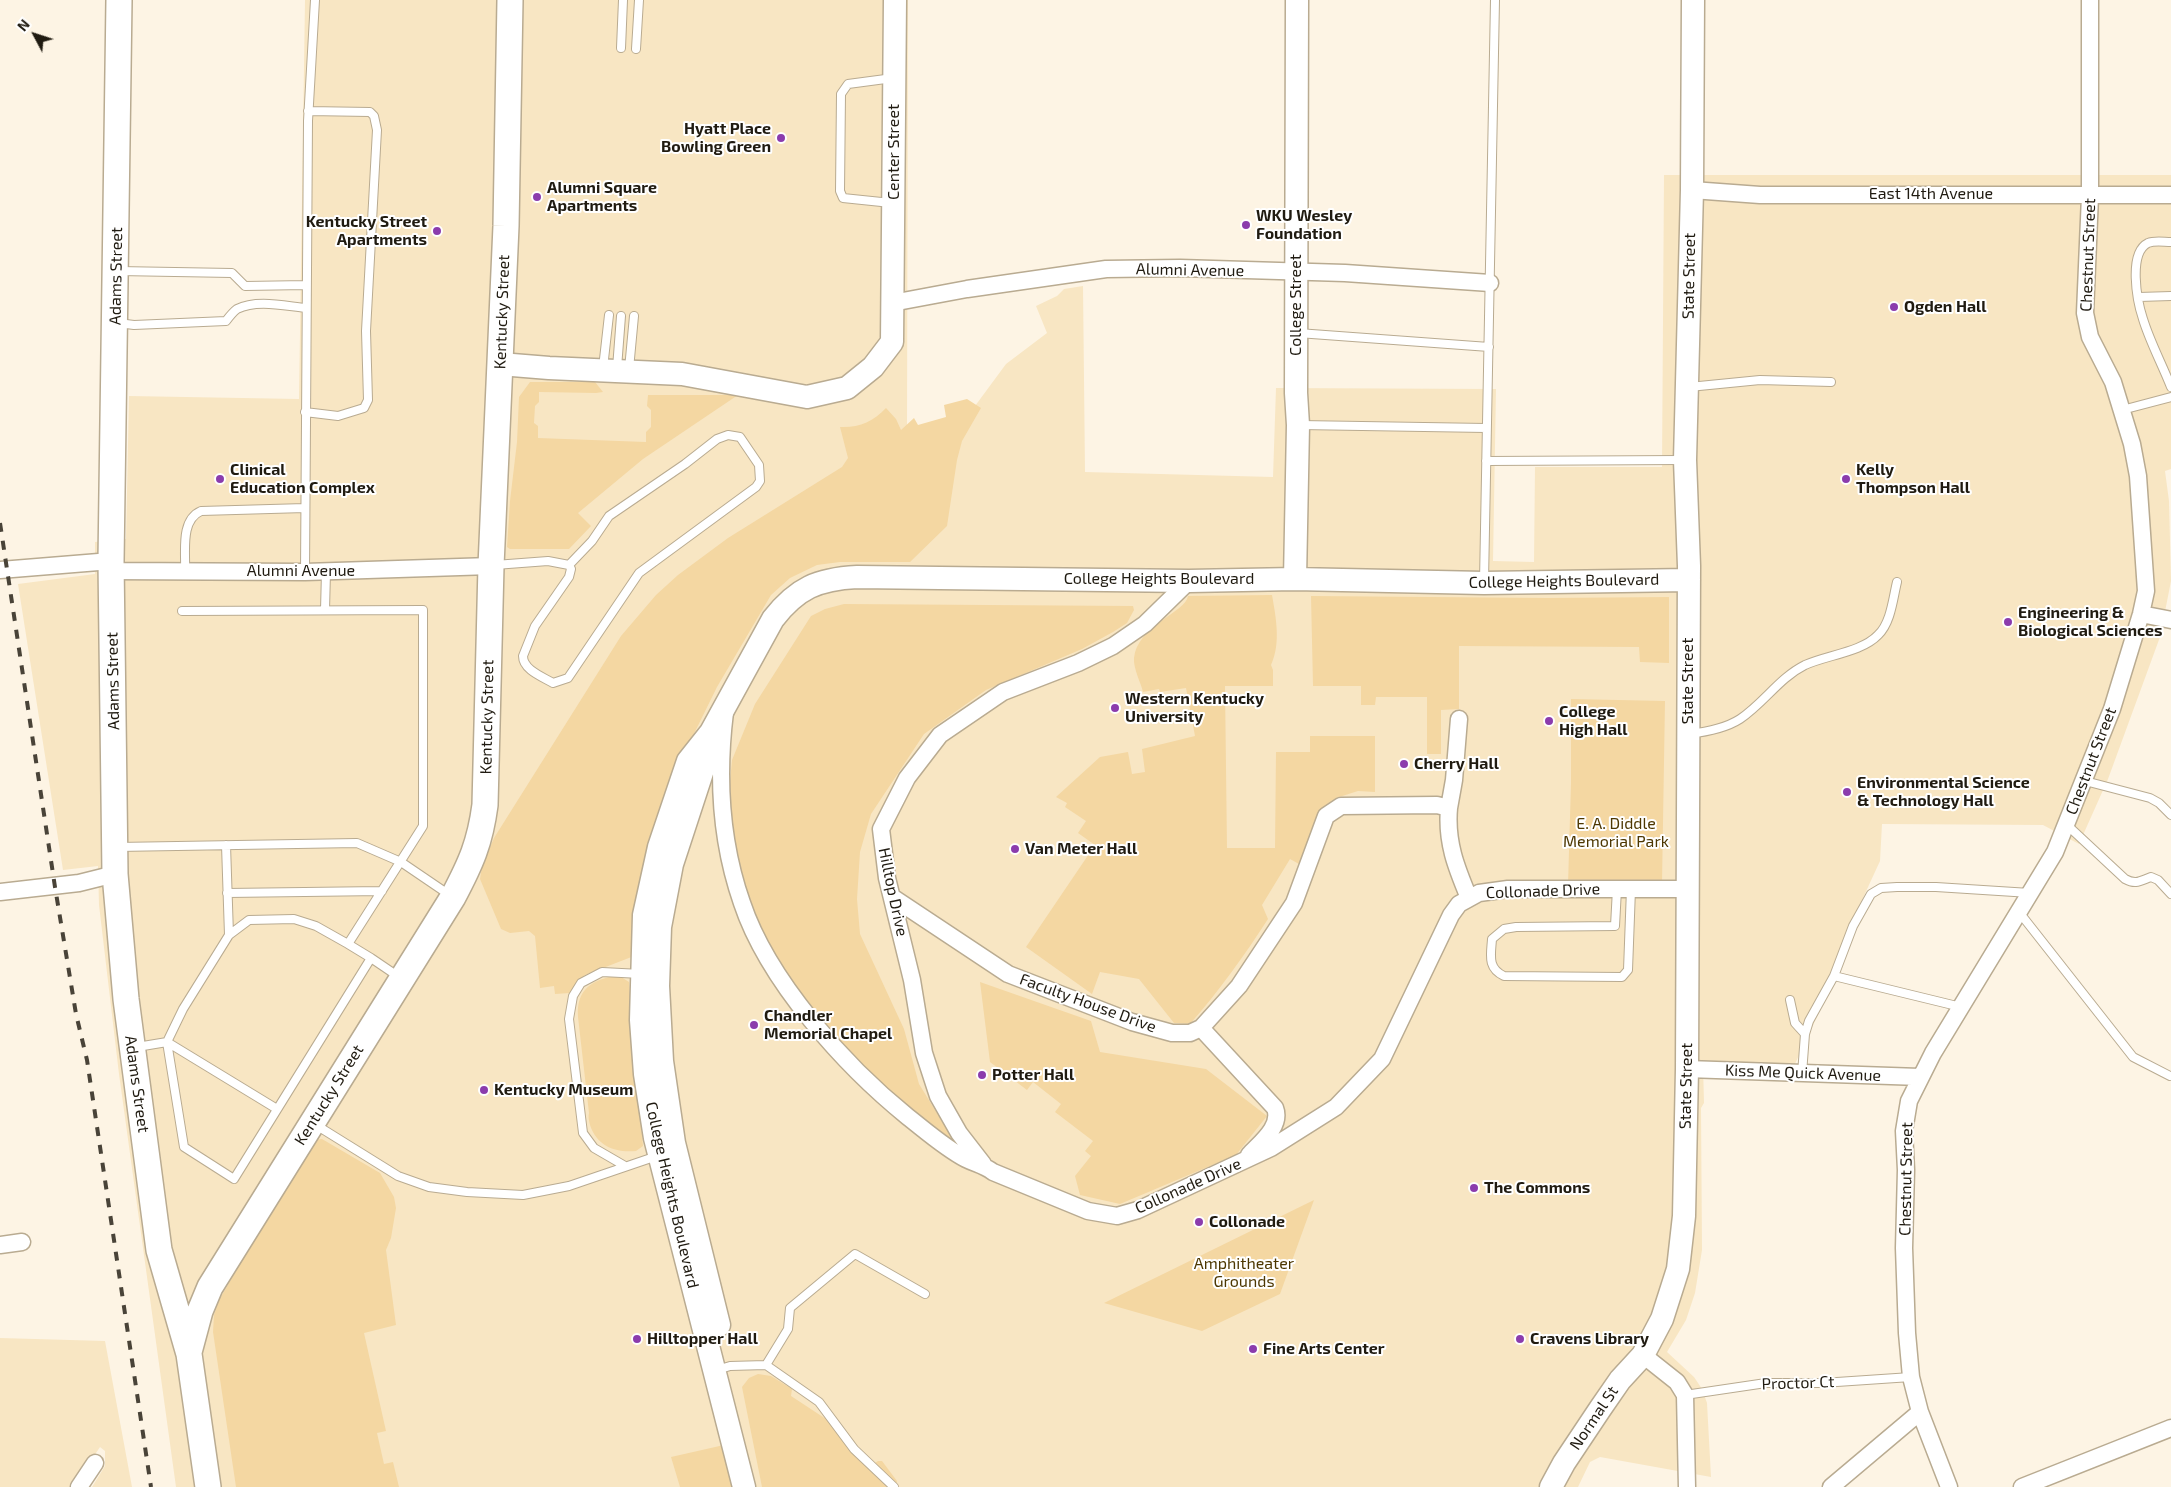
<!DOCTYPE html>
<html>
<head>
<meta charset="utf-8">
<style>
	body { margin:0 }
	#map { position:relative; width:2171px; height:1487px; overflow:hidden; background:#fdf4e4; font-family:"Exo 2",sans-serif }
	canvas { display:block }
	.north { position:absolute; left:10px; top:10px; width:50px; height:50px; -webkit-text-stroke:4px #fff; paint-order:stroke; rotate:310deg; font-size:14px; font-weight:700; line-height:20px; text-align:center; color:#201b11 }
	.north::after { content:''; display:block; margin:auto; width:18px; height:22px; background:#201b11; clip-path:polygon(50% 0,100% 100%,50% 72%,0 100%) }
</style>
</head>
<body>
<div id="map">
<canvas width="2171" height="1487"></canvas>
<div class="north">N</div>
</div>
<script>
const context = document.querySelector('canvas').getContext('2d');
context.lineJoin = 'round';
function fill(path, color) {
  context.fillStyle = color;
  context.fill(path, 'evenodd');
}
function stroke(path, color, width, dash) {
  context.strokeStyle = color;
  context.lineWidth = width;
  context.lineCap = dash ? 'butt' : 'round';
  context.setLineDash(dash || []);
  context.stroke(path);
}
function label(font, color, halo, rows, align = 'center') {
  context.font = font + ' "Exo 2",sans-serif';
  context.lineWidth = 4;
  context.setLineDash([]);
  context.textBaseline = 'middle';
  context.strokeStyle = halo;
  context.fillStyle = color;
  for (const [text, x, y, turn = 0] of rows) {
    context.save();
    context.translate(x, y);
    context.rotate((+turn || 0) * Math.PI / 180);
    context.textAlign = isNaN(turn) ? turn : align;
    if (halo) context.strokeText(text, 0, 0);
    context.fillText(text, 0, 0);
    context.restore();
  }
}
const built = new Path2D(`
	M305,0H908L907,429L961,425L1006,364L1047,333L1036,306L1057,296L1064,289L1083,286L1085,472L1273,477L1276,388L1496,389L1493,561L1534,562L1535,467H1662L1664,175H2171V469L2165,471L2169,501L2171,581L2160,637L2108,779L2079,844L2043,825L1882,824L1880,861L1857,911L1830,989L1794,1066L1703,1065L1704,1103L1701,1108L1702,1250L1695,1293L1686,1320L1667,1352L1694,1377L1702,1389L1707,1403L1711,1477L1600,1457L1590,1462L1578,1487H176L119,1074L99,905L98,866L63,870L18,584L95,574V542L126,539L129,396L299,399Z
	M0,1338L105,1341L132,1487H92L105,1466V1451L100,1447L73,1487H0Z`);
const green = new Path2D(`
	M530,382H595L603,392L596,393L539,392V402L535,406L534,423L538,426V438L646,442V432L651,427V410L647,406L648,395H738L643,459L578,513L591,526L569,549H510L507,547L510,501L517,442L519,397Z
	M967,399L981,408L962,441L957,460L947,526L910,562H840L817,565L790,578L771,595L717,687L685,752L634,956L585,975L578,982L570,993L555,994L554,986L540,988L535,936L529,931L510,933L501,929L480,879L482,866L494,838L621,636L656,595L678,575L728,538L842,467L848,458L840,427C858,428 873,422 886,408L896,419L901,430L914,418L918,425L946,417L944,405Z
	M1272,595C1276,618 1281,643 1271,665L1273,670V686H1225L1227,848H1275L1276,752H1310V736H1375V792L1358,791L1336,798L1315,820L1309,841L1299,864L1290,859L1262,905L1268,919C1244,956 1219,991 1190,1024L1174,1023L1139,979L1100,972L1092,994L1026,947L1095,845L1078,833L1086,821L1065,807L1067,803L1056,797L1100,757L1128,752L1132,774L1145,772L1142,749L1195,736L1186,688L1160,692L1159,689L1143,692C1141,683 1133,668 1134,658C1137,626 1186,612 1188,596Z
	M1311,596L1548,598L1669,597V663L1640,662L1639,647L1459,646V709L1441,710V754H1427V697H1376L1375,705H1361V686H1313Z
	M844,604L1133,606L1134,610L1127,623L1113,632L1082,649L986,690L924,734L871,814L860,852L857,899L860,934L904,1029L919,1084L943,1123L968,1155L908,1110L844,1050L775,959L745,899L726,826L732,760L755,704L811,616L825,609Z
	M1571,699L1665,701L1662,884L1568,885L1571,783Z
	M618,975L629,982L643,1146L636,1151C615,1153 597,1146 590,1125C589,1120 588,1118 589,1113L578,1017C576,988 593,980 618,975Z
	M980,982L1091,1021L1100,1052L1206,1069L1267,1116L1236,1155L1120,1204L1080,1195L1075,1176L1091,1156L1085,1151L1093,1141L1055,1112L1061,1104L1033,1082L1027,1090L990,1062Z
	M322,1139L380,1173L394,1197L396,1208L391,1238L386,1250L396,1325L364,1333L386,1431L377,1433L384,1464L393,1462L399,1487H236L213,1332L214,1315L219,1300L313,1140Z
	M1314,1200L1280,1294L1202,1331L1104,1303Z
	M758,1374L771,1376L792,1389L791,1396L826,1419L868,1468L878,1461H882L897,1481L896,1487H762L742,1387L749,1378Z
	M724,1445L733,1487H680L671,1457Z`);
const lane = new Path2D(`
	M621,48L623,0
	M636,49L639,0
	M891,203L843,198L840,191L841,94L848,84L893,78
	M2171,242C2164,242 2155,240 2148,243C2128,253 2137,301 2143,319C2150,342 2162,364 2171,387
	M118,271L232,273L245,286L306,285
	M2139,297L2171,296
	M118,323L134,325L226,321C229,317 233,312 237,309C257,299 285,306 306,308
	M1298,333L1489,347
	M603,368L609,315
	M617,368L621,316
	M629,369L634,316
	M1689,387L1760,380L1831,382
	M2122,410L2171,397
	M305,412L338,416L364,408L368,400L366,331L377,130L374,116L370,112L308,111
	M1300,425L1486,428
	M1486,461L1682,460
	M495,565L548,561L569,565L571,569L569,577L535,626L523,656C523,670 543,677 553,683L568,678L639,573L756,487L760,481L759,465L740,437L728,435L717,439L685,464L609,516L592,541L569,565
	M185,570C186,552 180,520 201,511L305,508
	M305,572L308,121L315,0
	M1484,581L1495,0
	M325,610L326,572
	M1689,734C1706,732 1726,728 1740,719C1764,703 1779,678 1805,665C1827,655 1862,652 1878,635C1891,623 1893,598 1897,582
	M2085,781L2150,798L2159,803L2171,815
	M2067,825L2125,879C2136,885 2140,881 2151,877L2158,880L2171,894
	M226,845L229,935
	M117,847L357,843L401,862L451,896
	M1617,889L1615,926L1516,927L1504,929L1492,939C1491,955 1487,968 1504,976L1622,977L1628,970L1631,889
	M227,893L382,891
	M2019,912L2133,1057L2170,1076
	M348,944L371,958
	M1834,976L1961,1007
	M1790,1000L1795,1023L1805,1034
	M167,1042L184,1147L234,1179L371,958L399,977
	M167,1042L277,1109
	M137,1047L167,1042L183,1009L229,935L249,920L294,919L316,926L348,944L423,826V610L182,611
	M1802,1074L1805,1034L1809,1021L1834,976L1853,926L1871,894L1881,888L1897,887H1936L2030,893
	M316,1125L398,1176L429,1187L467,1192L523,1195L569,1186L657,1156
	M625,1166L594,1148L583,1133L569,1019L573,996L581,983L602,972L641,974
	M766,1365L819,1402L854,1449L894,1487
	M717,1370L730,1366L766,1365L788,1329L790,1308L855,1254L925,1294
	M1685,1395L1766,1383H1822L1911,1377`);
const street = new Path2D(`
	M1692,190L1760,195H2171
	M892,303L967,289L1106,269L1180,268L1345,273L1490,283
	M0,570L111,561
	M111,571L305,572L491,566
	M2141,614L2171,620
	M725,712C717,776 721,843 742,903C768,981 845,1066 908,1117C926,1131 945,1148 966,1159C976,1164 984,1165 993,1172L1088,1211L1117,1216L1138,1210L1271,1148L1336,1107L1382,1059L1451,915L1459,904L1479,893L1508,889H1687
	M1449,808L1454,780L1459,719
	M0,892L79,883L115,874
	M892,897L1008,974L1132,1022L1172,1033H1190L1201,1028L1239,986L1294,903L1326,816L1341,806L1437,805L1449,808C1446,842 1456,867 1469,898
	M1201,1028L1275,1108C1282,1126 1261,1142 1249,1155
	M1687,1069L1920,1077
	M983,1164L959,1133L938,1096L924,1053L912,980L887,878L881,829L907,778L940,735L1003,692L1078,663L1113,646L1145,624L1189,581
	M0,1245L22,1242
	M1643,1355L1677,1382L1685,1395L1687,1487
	M79,1487L95,1463
	M1831,1487L1920,1412
	M1949,1487L1920,1412L1911,1377L1907,1333L1904,1248L1906,1170L1904,1131L1909,1101L1933,1053L2055,852L2112,709L2141,614L2146,591L2138,476L2132,444L2113,382L2090,337L2085,313L2090,196V0
	M2022,1487L2171,1428`);
const secondary = new Path2D(`
	M500,364L549,368L682,374L807,397L847,388L873,367L892,342L895,0
	M1295,579L1298,425L1296,393L1297,0
	M711,738L710,748L672,864L660,927L658,986L662,1061L674,1143L719,1325
	M744,1487L655,1138L645,1074L641,1020L644,915L659,847L688,761L711,732L773,619C797,588 818,579 857,577L1189,581L1295,579L1484,583L1689,580
	M1551,1487L1564,1463L1600,1409L1620,1380L1643,1355L1662,1319L1678,1269L1684,1216L1687,1069L1689,566L1685,460L1692,190L1693,0`);
const primary = new Path2D(`
	M119,0L111,561L115,874L126,999L159,1250L189,1354L208,1487
	M189,1352L200,1311L210,1287L453,897C471,863 480,843 485,805L491,566L506,226L510,0`);
const rail = new Path2D(`
	M0,523L55,887L76,1014L87,1060L151,1487`);
const markers = [
	[781,138,5,"#8b3cad"],
	[537,197,5,"#8b3cad"],
	[1246,225,5,"#8b3cad"],
	[437,231,5,"#8b3cad"],
	[1894,307,5,"#8b3cad"],
	[220,479,5,"#8b3cad"],
	[1846,479,5,"#8b3cad"],
	[2008,622,5,"#8b3cad"],
	[1115,708,5,"#8b3cad"],
	[1549,721,5,"#8b3cad"],
	[1404,764,5,"#8b3cad"],
	[1847,792,5,"#8b3cad"],
	[1015,849,5,"#8b3cad"],
	[754,1025,5,"#8b3cad"],
	[982,1075,5,"#8b3cad"],
	[484,1090,5,"#8b3cad"],
	[1474,1188,5,"#8b3cad"],
	[1199,1222,5,"#8b3cad"],
	[637,1339,5,"#8b3cad"],
	[1520,1339,5,"#8b3cad"],
	[1253,1349,5,"#8b3cad"]
];
const poiNames = [
	["Hyatt Place",771,129,"right"],
	["Bowling Green",771,147,"right"],
	["Alumni Square",547,188],
	["Apartments",547,206],
	["WKU Wesley",1256,216],
	["Foundation",1256,234],
	["Kentucky Street",427,222,"right"],
	["Apartments",427,240,"right"],
	["Ogden Hall",1904,307],
	["Clinical",230,470],
	["Education Complex",230,488],
	["Kelly",1856,470],
	["Thompson Hall",1856,488],
	["Engineering &",2018,613],
	["Biological Sciences",2018,631],
	["Western Kentucky",1125,699],
	["University",1125,717],
	["College",1559,712],
	["High Hall",1559,730],
	["Cherry Hall",1414,764],
	["Environmental Science",1857,783],
	["& Technology Hall",1857,801],
	["Van Meter Hall",1025,849],
	["Chandler",764,1016],
	["Memorial Chapel",764,1034],
	["Potter Hall",992,1075],
	["Kentucky Museum",494,1090],
	["The Commons",1484,1188],
	["Collonade",1209,1222],
	["Hilltopper Hall",647,1339],
	["Cravens Library",1530,1339],
	["Fine Arts Center",1263,1349]
];
const streetNames = [
	["Center Street",894,152,-90],
	["East 14th Avenue",1931,194],
	["Chestnut Street",2088,255,-88],
	["Alumni Avenue",1190,270,1],
	["Adams Street",116,276,-89],
	["State Street",1689,276,-89],
	["College Street",1296,305,-90],
	["Kentucky Street",502,312,-88],
	["Alumni Avenue",301,571],
	["College Heights Boulevard",1159,579],
	["College Heights Boulevard",1564,581,-1],
	["Adams Street",113,681,-91],
	["State Street",1688,681,-90],
	["Kentucky Street",487,717,-89],
	["Chestnut Street",2091,761,-69],
	["Collonade Drive",1543,891,-2],
	["Hilltop Drive",893,892,78],
	["Faculty House Drive",1088,1003,20],
	["Kiss Me Quick Avenue",1803,1073,2],
	["Adams Street",137,1084,82],
	["State Street",1686,1086,-89],
	["Kentucky Street",329,1095,-58],
	["Chestnut Street",1906,1179,-89],
	["Collonade Drive",1188,1186,-24],
	["College Heights Boulevard",672,1195,77],
	["Proctor Ct",1798,1383,-2],
	["Normal St",1594,1418,-56]
];
const parkNames = [
	["E. A. Diddle",1616,824],
	["Memorial Park",1616,842],
	["Amphitheater",1244,1264],
	["Grounds",1244,1282]
];
fill(built, '#f8e6c3');
fill(green, '#f4d7a2');
stroke(lane, '#b9ab91', 10);
stroke(street, '#b9ab91', 19);
stroke(secondary, '#b9ab91', 25);
stroke(primary, '#b9ab91', 28);
stroke(lane, '#fff', 8);
stroke(street, '#fff', 16);
stroke(secondary, '#fff', 22);
stroke(primary, '#fff', 25);
stroke(rail, '#494338', 4, [9, 9]);
for (const [x, y, r, color] of markers) {
  const dot = new Path2D();
  dot.arc(x, y, r, 0, 2 * Math.PI);
  context.fillStyle = color;
  context.fill(dot);
  stroke(dot, '#fff', 2);
}
label('bold 16px', '#201b11', '#fff', poiNames, 'left');
label('16px', '#201b11', '#fff', streetNames);
label('16px', '#4d3701', '#fff', parkNames);
</script>
</body>
</html>
